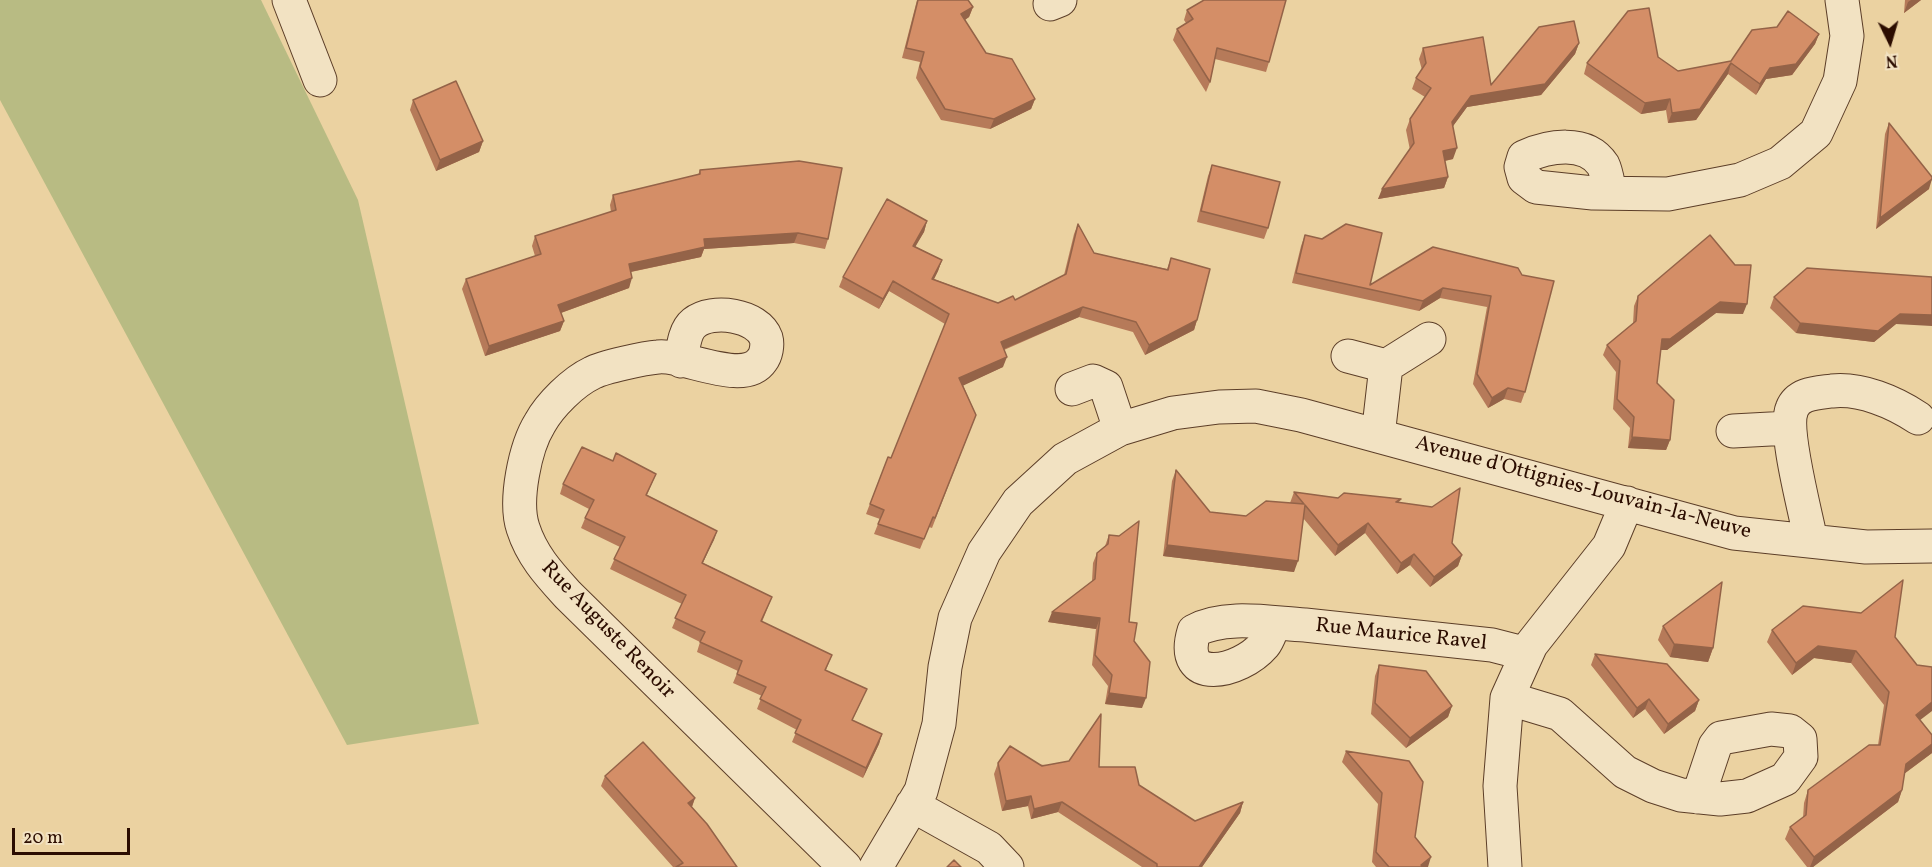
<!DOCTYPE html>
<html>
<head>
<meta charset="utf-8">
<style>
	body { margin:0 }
	#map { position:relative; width:1932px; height:867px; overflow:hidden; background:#ebd2a1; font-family:Vollkorn,serif }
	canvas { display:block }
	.north { position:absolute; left:1860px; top:12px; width:60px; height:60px; -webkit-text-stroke:4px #f2e2c2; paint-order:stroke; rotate:175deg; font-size:16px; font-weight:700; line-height:24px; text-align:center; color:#2c0d00 }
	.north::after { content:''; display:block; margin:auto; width:21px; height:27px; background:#2c0d00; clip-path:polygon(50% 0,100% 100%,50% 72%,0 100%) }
	.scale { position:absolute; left:12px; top:828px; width:118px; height:27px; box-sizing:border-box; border:3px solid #2c0d00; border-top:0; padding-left:8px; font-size:18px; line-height:21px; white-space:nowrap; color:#2c0d00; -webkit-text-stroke:4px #f2e2c2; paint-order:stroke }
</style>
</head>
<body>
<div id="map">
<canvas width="1932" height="867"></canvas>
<div class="north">N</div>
<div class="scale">20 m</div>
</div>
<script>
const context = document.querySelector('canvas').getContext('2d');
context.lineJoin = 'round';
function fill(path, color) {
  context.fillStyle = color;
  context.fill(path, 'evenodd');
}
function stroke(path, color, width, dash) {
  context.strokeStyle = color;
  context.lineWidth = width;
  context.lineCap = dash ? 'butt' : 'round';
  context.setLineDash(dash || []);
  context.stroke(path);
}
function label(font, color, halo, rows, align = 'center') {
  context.font = font + ' Vollkorn,serif';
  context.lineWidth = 4.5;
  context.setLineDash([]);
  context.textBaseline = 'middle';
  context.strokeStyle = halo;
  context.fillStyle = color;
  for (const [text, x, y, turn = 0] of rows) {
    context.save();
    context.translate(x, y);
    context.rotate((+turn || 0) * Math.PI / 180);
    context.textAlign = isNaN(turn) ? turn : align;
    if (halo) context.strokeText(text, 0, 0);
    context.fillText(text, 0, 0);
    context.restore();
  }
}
const green = new Path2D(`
	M0,0H261L358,200L479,724L347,745L0,100Z`);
const minor = new Path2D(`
	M289,0L320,80
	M1050,4L1060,0
	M1610,193C1608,185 1607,173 1603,165C1586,139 1548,146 1524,157L1521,167L1524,178L1536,187L1593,193L1668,194L1740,180L1780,163L1816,133L1840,81L1847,36L1842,0
	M1348,356L1386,366
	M681,361C683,349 684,331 694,323C712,308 758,315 766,338C768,345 766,355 762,360C744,387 684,354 658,357C645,358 603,367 592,373C573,382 550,405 540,423C525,447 514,501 523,528C532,556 549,574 568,595L845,867
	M1072,389L1093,381L1106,387L1120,429
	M1733,431L1789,428
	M1378,436L1386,366L1429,339
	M1811,541C1806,514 1783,430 1792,409C1798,393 1817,393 1832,391C1861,388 1894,402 1918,418
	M1274,624C1271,630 1269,639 1264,645C1240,673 1177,687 1194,631C1225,614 1270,623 1305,625L1492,645L1527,654
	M1507,698L1560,714L1625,772L1653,786L1681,795L1720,799L1747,796L1785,779L1801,757L1800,739L1790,731L1771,729L1721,738L1715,746L1698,797
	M912,805L989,848L1007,867
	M876,867L921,791L939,724L945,667L955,618L984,552L1018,502L1065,459L1120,429L1173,413L1219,407L1256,406L1301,415L1734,533L1866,547L1932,546
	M1505,867L1500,786L1507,698L1531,645L1609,546L1627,503`);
const wall = new Path2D(`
	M917,0H968L973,7L969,17L965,20L986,53L1035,99L1031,109L990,129L941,120L916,78L920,62L902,58Z
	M1905,0H1921L1904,13Z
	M1187,10L1269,62L1266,72L1215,59L1210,82L1206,92L1173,40L1177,29L1186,23L1184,20Z
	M1819,34L1815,44L1792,75L1766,79L1756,95L1728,74L1696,120L1668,123L1666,110L1641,114L1584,74L1587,63L1658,57L1678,71L1731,61Z
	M1579,43L1575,54L1541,95L1467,107L1453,126V159L1445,161L1448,177L1444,188L1378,199L1410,150L1406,130L1410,119L1425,97L1412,89L1416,78L1422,70L1419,59L1423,48L1491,85Z
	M413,100L483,141L479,152L436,171L410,110Z
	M1889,123L1929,189L1876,229L1885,134Z
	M1212,165L1268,228L1264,239L1197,222L1208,176Z
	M700,170L828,239L825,249L794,243L704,249L701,257L631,272L629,288L561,313L564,321L560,331L485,356L462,289L466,279L535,256L532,246L535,236L611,212L610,205L613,195L698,175Z
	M927,221L924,232L915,246L942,260L938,271L934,279L998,303L1015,300L1064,275L1074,234L1078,224L1094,253L1167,269L1171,258L1197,320L1194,330L1145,355L1133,332L1079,317L1004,350L1003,367L963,385L976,415L932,528L929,527L920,549L874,534L880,519L866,514L888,457L891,458L945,324L889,291L879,309L839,287L843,277Z
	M1305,235L1370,285L1518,268L1525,392L1521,403L1504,399L1488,408L1473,384L1487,307L1440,298L1419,311L1292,283L1301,246Z
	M1638,296L1743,314L1716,313L1667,350H1661L1657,383L1670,440L1666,450L1628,448L1630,428L1613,409L1616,372L1603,355L1607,345L1633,324L1634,306Z
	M1774,297L1896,324L1874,342L1796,333L1770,308Z
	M613,461L656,474L647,495L717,531L703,563L772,597L762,622L832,655L826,670L863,698L852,721L882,734L879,744L863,778L792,742L797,730L757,709L762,696L733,683L738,671L697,652L700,642L672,628L682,604L610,569L620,547L581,528L589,509L560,494L563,484Z
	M1176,470L1210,512L1246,516L1290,503L1294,492L1338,498L1401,499L1399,502L1452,543L1462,555L1458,566L1430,587L1410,565L1397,574L1365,533L1335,556L1303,518L1294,572L1163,556L1172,481Z
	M1109,535L1134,641L1142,708L1105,704L1108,686L1092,665L1096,629L1048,622L1092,581L1093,563L1097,553L1105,546Z
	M1663,626L1713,648L1708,662L1670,657L1658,640Z
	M1772,630L1895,637L1920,720L1932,753L1904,774L1902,790L1898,802L1813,867H1807L1785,839L1790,827L1803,818L1804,803L1808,790L1878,745L1884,705L1851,663L1814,658L1792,675L1767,642Z
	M1595,654L1699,700L1695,711L1664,734L1645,709L1633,718L1591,665Z
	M1379,665L1452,706L1448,717L1406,748L1371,714L1375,676Z
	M1346,751L1409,761L1415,837L1428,867H1376L1372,862L1378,804L1342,762Z
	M998,763L1099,767L1139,785L1195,821L1243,802L1240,813L1202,867H1142L1058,812L1031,819L1028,806L1002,811L994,774Z
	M605,776L695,798L692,807L737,867H673L601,786Z`);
const shadedWall = new Path2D(`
	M1911,0H1921L1904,13L1908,2Z
	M973,7L969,17L957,25L961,14Z
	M1819,34L1815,44L1792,75L1766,79L1756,95L1760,84L1770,68Z
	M1579,43L1575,54L1541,95L1467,107L1448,133L1452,122L1471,96Z
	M1731,63L1728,74L1696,120L1668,123L1672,113Z
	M1035,99L1031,109L990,129L994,119Z
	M1670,99L1666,110L1641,114L1645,103Z
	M483,141L479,152L436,171L440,160Z
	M1457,148L1453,159L1439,162L1443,151Z
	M1448,177L1444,188L1378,199L1382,189Z
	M1932,179L1929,189L1876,229L1880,218Z
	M927,221L924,232L910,256L913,246Z
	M798,233L794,243L704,249L701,257L625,273L629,264L704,239Z
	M942,260L938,271L929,289L932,279Z
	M632,278L629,288L555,315L558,305Z
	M893,281L889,291L879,309L883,299Z
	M1443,288L1440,298L1419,311L1423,301Z
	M1720,302L1747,304L1743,314L1716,313L1667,350H1658L1662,339Z
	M1083,307L1079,317L997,352L1001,342Z
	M1900,314L1932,315V326L1896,324L1874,342L1796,333L1800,323Z
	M1197,320L1194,330L1145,355L1149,345Z
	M564,321L560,331L485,356L489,346Z
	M1007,357L1003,367L956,389L959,378Z
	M1508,388L1504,399L1488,408L1492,398Z
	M1632,437L1670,440L1666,450L1628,448Z
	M1368,523L1365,533L1335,556L1338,545Z
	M717,531L714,540L698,572L702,563Z
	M1167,545L1298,561L1294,572L1163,556Z
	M1414,554L1410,565L1397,574L1401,563Z
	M1462,555L1458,566L1430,587L1434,577Z
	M1052,612L1100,618L1096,629L1048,622Z
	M1674,644L1713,648L1708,662L1670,657Z
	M1818,646L1856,651L1851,663L1814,658L1792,675L1796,663Z
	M1109,693L1146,698L1142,708L1105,704Z
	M1649,699L1645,709L1633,718L1637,708Z
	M1699,700L1695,711L1664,734L1668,724Z
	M1932,702V711L1911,727L1916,715Z
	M1452,706L1448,717L1406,748L1410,738Z
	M882,734L879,744L863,778L866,768Z
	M1932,744V753L1901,776L1906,764Z
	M1902,790L1898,802L1813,867H1810L1814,857Z
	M1031,796L1028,806L1002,811L1006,801Z
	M695,798L691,809L688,803Z
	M1062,802L1058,812L1031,819L1034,809Z
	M1243,802L1240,813L1202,867H1199Z
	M1431,857L1428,867H1421V865Z`);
const building = new Path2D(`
	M918,0H968L973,7L961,14L986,53L1012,59L1035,99L994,119L945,109L920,67L924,52L906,48Z
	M1204,0H1286L1269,62L1217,48L1210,82L1177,29L1193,19L1187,10Z
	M1649,8L1658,57L1678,71L1731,61L1752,30L1777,27L1788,11L1819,34L1796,64L1770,68L1760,84L1731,63L1700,109L1672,113L1670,99L1645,103L1587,63L1628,11Z
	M1574,21L1579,43L1545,84L1471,96L1452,122L1457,148L1443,151L1448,177L1382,189L1414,143L1410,119L1431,88L1416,78L1426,63L1423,48L1483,37L1491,85L1539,27Z
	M456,81L483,141L440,160L413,100Z
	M1889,123L1932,177V179L1880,218Z
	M799,161L842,168L828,239L798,233L704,239L705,247L629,264L632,278L558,305L564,321L489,346L466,279L541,254L535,236L616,210L613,195L700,174V170Z
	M1212,165L1280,182L1268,228L1201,211Z
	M887,199L927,221L913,246L942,260L932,279L998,303L1013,296L1015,300L1066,274L1078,224L1094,253L1168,270L1171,258L1210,269L1197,320L1149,345L1136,322L1083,307L1001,342L1007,357L959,378L976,415L935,518L933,517L924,539L878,524L884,510L870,504L888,457L891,458L949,314L893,281L883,299L843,277Z
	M1346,224L1382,233L1370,285L1433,247L1518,268L1522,275L1554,281L1525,392L1508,388L1492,398L1477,374L1491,296L1443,288L1423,301L1296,273L1305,235L1322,239Z
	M1710,235L1735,265H1751L1747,304L1720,302L1670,339H1662L1657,383L1674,400L1670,440L1632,437L1634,417L1617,399L1620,361L1607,345L1636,321L1638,296Z
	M1807,268L1932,277V315L1900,314L1878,331L1800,323L1774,297Z
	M582,447L613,461L616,453L656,474L646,495L717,531L702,563L772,597L761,621L832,655L825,670L867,689L852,720L882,734L866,768L795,733L801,720L760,699L766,687L737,674L742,661L700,642L705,632L675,618L686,595L614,559L625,537L585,518L594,500L563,484Z
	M1176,470L1210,512L1246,516L1266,501L1304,504L1294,492L1338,498L1344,493L1401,499L1396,502L1432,507L1460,488L1452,543L1462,555L1434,577L1414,554L1401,563L1368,523L1338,545L1305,505L1298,561L1167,545Z
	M1139,521L1129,622L1137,623L1134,641L1150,662L1146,698L1109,693L1112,675L1095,655L1100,618L1052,612L1095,579L1097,553L1108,544L1109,535L1119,536Z
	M1903,580L1895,637L1917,665L1932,667V702L1916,715L1932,735V744L1906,764L1902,790L1814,857L1790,827L1806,815L1808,790L1869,745H1880L1889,692L1856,651L1818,646L1796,663L1772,630L1803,606L1861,613Z
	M1722,582L1713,648L1674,644L1663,626Z
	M1595,654L1667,664L1699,700L1668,724L1649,699L1637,708Z
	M1379,665L1426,671L1452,706L1410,738L1375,703Z
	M1101,714L1099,767H1135L1139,785L1195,821L1243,802L1199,867H1157V864L1062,802L1034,809L1031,796L1006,801L998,763L1010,746L1042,766L1069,761Z
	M643,742L695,798L688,803L707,824L737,867H676L683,863L605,776Z
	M1346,751L1409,761L1423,782L1415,837L1431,857L1421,865L1423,867H1389L1376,852L1382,793Z
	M954,860L961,867H947Z`);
const streetNames = [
	["Avenue d'Ottignies-Louvain-la-Neuve",1583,489,15],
	["Rue Auguste Renoir",607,631,46],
	["Rue Maurice Ravel",1401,636,6]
];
fill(green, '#b8bb83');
stroke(minor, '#5c3e28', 35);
stroke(minor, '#f2e2c2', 33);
fill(wall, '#b67a59');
fill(shadedWall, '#946348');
fill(building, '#d48e67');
stroke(building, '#946348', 1.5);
label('21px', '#2c0d00', '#f2e2c2', streetNames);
</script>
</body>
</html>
